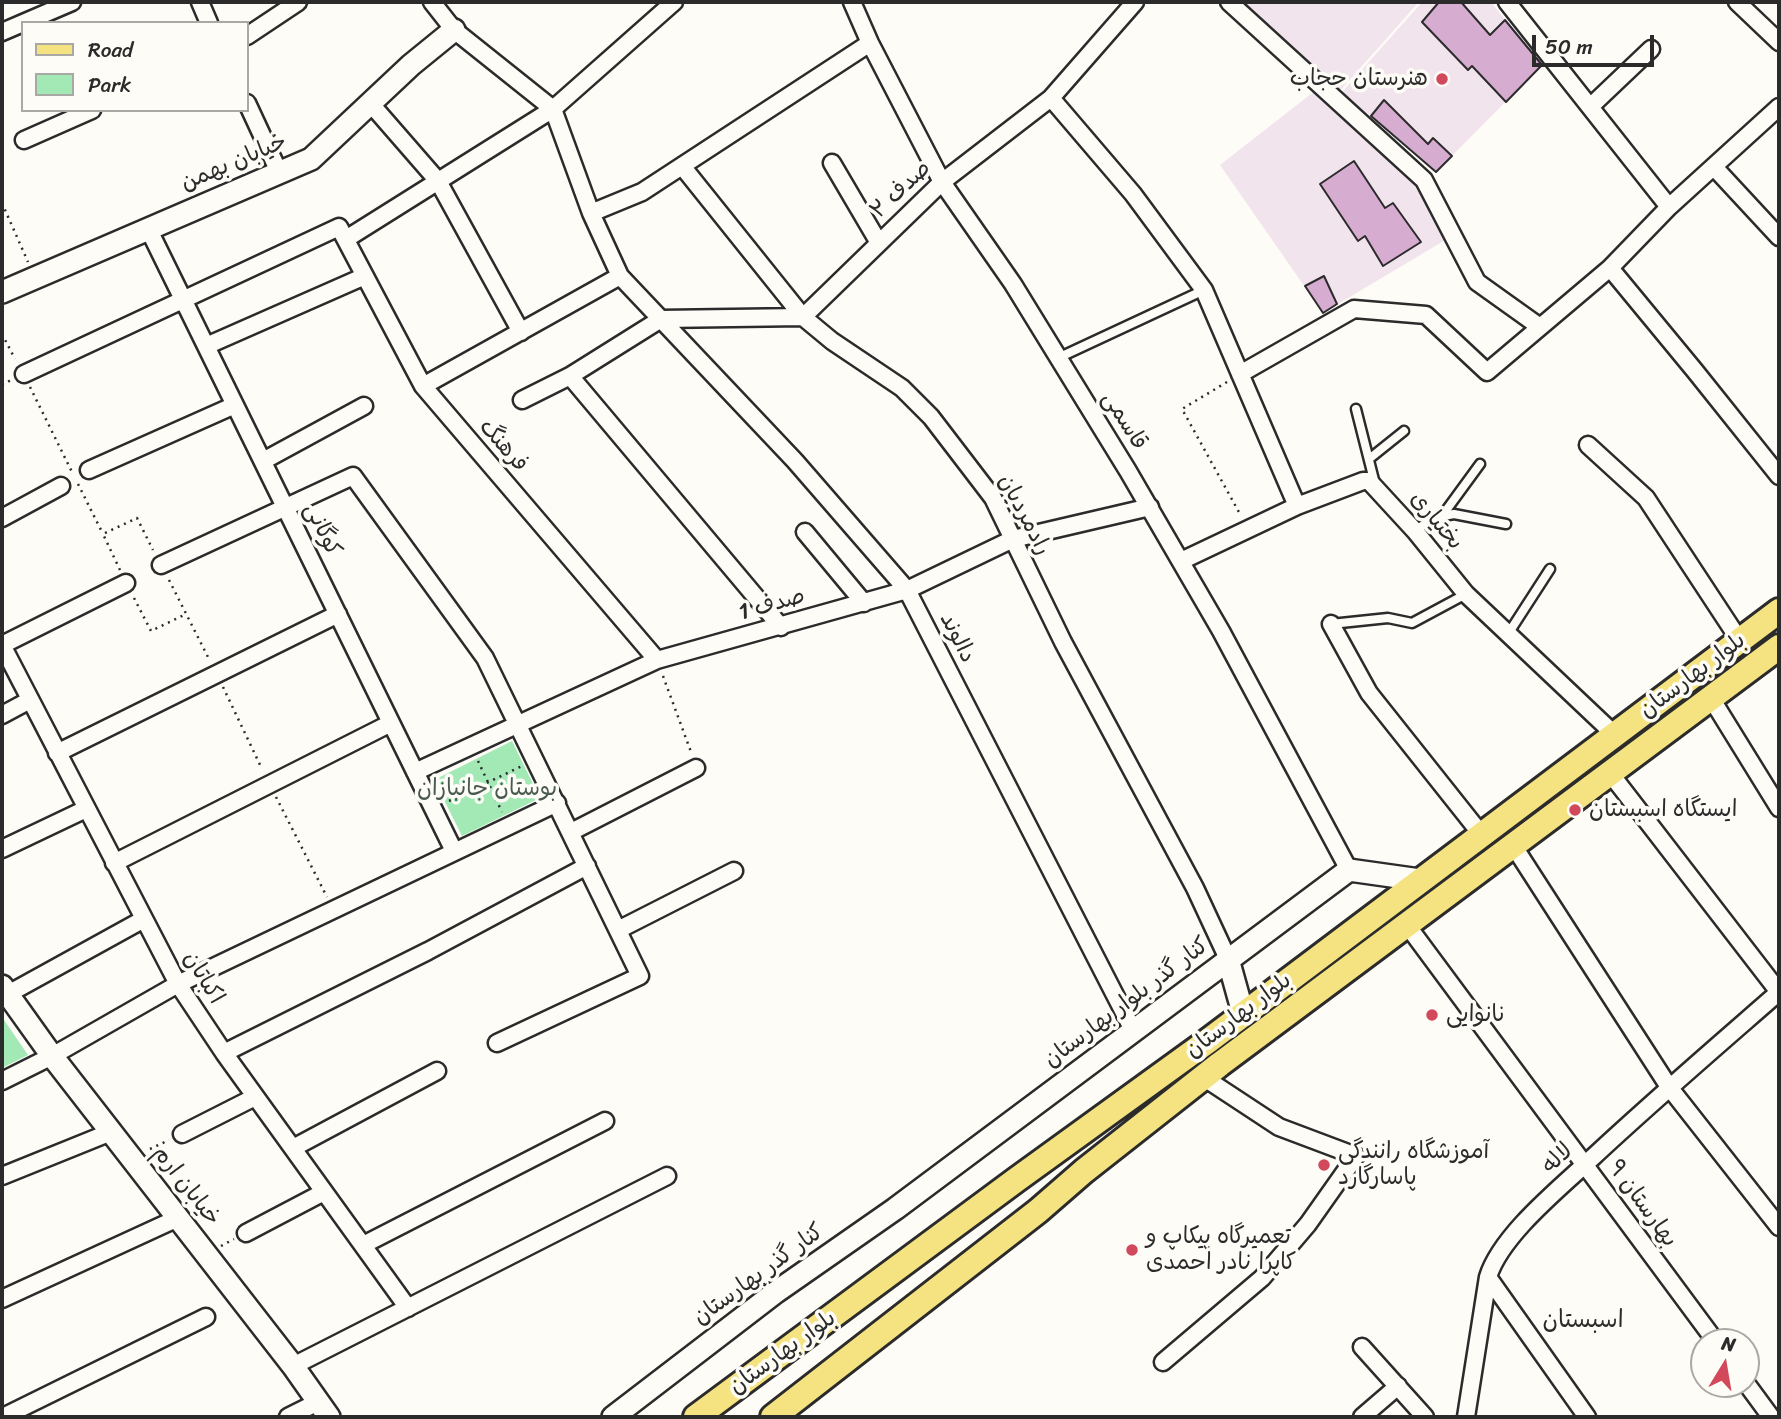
<!DOCTYPE html>
<html>
<head>
<meta charset="utf-8">
<style>
	body { margin:0 }
	#map { position:relative; width:1781px; height:1419px; overflow:hidden; background:#fdfcf7; font-family:Sriracha,sans-serif }
	canvas { display:block }
	.frame { position:absolute; inset:0; border:4px solid #2b2b2b; pointer-events:none }
	.legend { position:absolute; left:21px; top:21px; width:228px; height:91px; box-sizing:border-box; background:#fdfcf7; border:2px solid #a9a8a5; margin:0; padding:9px 12px; list-style:none; font-size:21px; color:#2b2b2b }
	.legend li { display:flex; align-items:center; gap:14px; height:35px }
	.legend b { width:35px; border:2px solid #a9a8a5 }
	.north { position:absolute; left:1690px; top:1328px; width:70px; height:70px; box-sizing:border-box; background:#fdfcf7; border:2px solid #a9a8a5; border-radius:50%; rotate:11deg; font-size:19px; font-weight:700; line-height:28px; text-align:center; color:#2b2b2b }
	.north::after { content:''; display:block; margin:auto; width:24px; height:32px; background:#d1495b; clip-path:polygon(50% 0,100% 100%,50% 72%,0 100%) }
	.scale { position:absolute; left:1532px; top:35px; width:122px; height:32px; box-sizing:border-box; border:4px solid #2b2b2b; border-top:0; padding-left:9px; font-size:21px; line-height:24px; white-space:nowrap; color:#2b2b2b; -webkit-text-stroke:5px #fdfcf7; paint-order:stroke }
</style>
</head>
<body>
<div id="map">
<canvas width="1781" height="1419"></canvas>
<div class="frame"></div>
<ul class="legend">
<li><b style="height:9px;background:#f5e382"></b>Road</li>
<li><b style="height:19px;background:#a2e9b5"></b>Park</li>
</ul>
<div class="north">N</div>
<div class="scale">50 m</div>
</div>
<script>
const context = document.querySelector('canvas').getContext('2d');
context.lineJoin = 'round';
function fill(path, color) {
  context.fillStyle = color;
  context.fill(path, 'evenodd');
}
function stroke(path, color, width, dash) {
  context.strokeStyle = color;
  context.lineWidth = width;
  context.lineCap = dash ? 'butt' : 'round';
  context.setLineDash(dash || []);
  context.stroke(path);
}
function label(font, color, halo, rows, align = 'center') {
  context.font = font + ' Sriracha,"Playpen Sans Arabic",sans-serif';
  context.lineWidth = 7;
  context.setLineDash([]);
  context.textBaseline = 'middle';
  context.strokeStyle = halo;
  context.fillStyle = color;
  for (const [text, x, y, turn = 0] of rows) {
    context.save();
    context.translate(x, y);
    context.rotate((+turn || 0) * Math.PI / 180);
    context.textAlign = isNaN(turn) ? turn : align;
    if (halo) context.strokeText(text, 0, 0);
    context.fillText(text, 0, 0);
    context.restore();
  }
}
const built = new Path2D(`
	M1243,2H1419L1339,92Z
	M1422,2H1491L1542,65L1436,172L1342,92Z
	M1316,90L1413,178L1447,239L1323,313L1220,165Z`);
const green = new Path2D(`
	M512,741L540,798L462,836L434,780Z
	M2,1017L28,1055L2,1068Z`);
const building = new Path2D(`
	M1439,2H1461L1490,35L1505,20L1542,65L1506,102L1472,66L1468,70L1422,22Z
	M1384,100L1428,144L1433,138L1452,156L1436,172L1371,116Z
	M1354,161L1385,208L1393,203L1421,242L1383,266L1365,236L1358,241L1320,184Z
	M1324,276L1337,304L1323,313L1305,286Z`);
const path = new Path2D(`
	M2,203L28,262
	M2,334L15,359
	M1227,382L1182,409L1240,514
	M2,385L11,380
	M30,387L72,472
	M78,484L103,534
	M120,570L103,534L137,518L153,550
	M169,580L209,659
	M134,598L151,631L186,614
	M663,676L691,752
	M223,687L262,769
	M478,761L502,812
	M276,797L327,897
	M449,801L522,766
	M150,1149L169,1140
	M221,1246L234,1239`);
const lane = new Path2D(`
	M1058,358L1204,290
	M1356,409L1375,484
	M1369,459L1404,431
	M1442,516L1480,464
	M1415,531L1433,518L1454,514L1506,524
	M1331,624L1388,618L1412,623L1466,594
	M1508,634L1550,569`);
const street = new Path2D(`
	M200,2L209,23
	M432,2L454,30L553,109L591,213L620,276L795,461L907,590L1134,1032
	M852,2L870,43L942,182L1013,284L1128,471L1221,631L1349,870
	M1229,2L1424,180L1477,282L1540,327
	M1507,2L1669,207
	M1737,2L1779,42
	M23,23L72,2
	M2,32L23,23
	M247,36L298,2
	M1051,98L1133,194L1204,290L1297,506
	M247,103L279,172
	M371,104L438,181L521,332
	M1590,107L1651,49
	M24,140L92,110
	M832,163L879,243
	M682,166L803,317L832,341L902,388L931,417L993,498L1063,642L1195,888L1228,959
	M1714,167L1779,237
	M591,213L642,192L870,43
	M148,228L454,851
	M346,239L553,109L674,2
	M1610,268L1695,371L1779,476
	M661,319L803,317L942,182L1051,98L1135,2
	M206,346L365,276
	M24,374L339,227L423,386L657,660
	M1240,374L1354,309L1426,315L1487,372L1610,268L1669,207L1779,107
	M570,376L781,627
	M423,386L620,276
	M522,400L570,376L661,319
	M1588,445L1646,498L1740,641
	M263,461L364,406
	M89,470L235,405
	M2,518L61,486
	M805,532L864,603
	M1181,561L1297,506L1363,481H1369L1415,531L1466,594L1614,734
	M161,565L353,476L485,658L640,976L497,1043
	M1331,624L1369,693L1481,834
	M2,645L178,984L224,1053L408,1308
	M2,645L126,583
	M1711,698L1779,808
	M2,715L30,700
	M57,753L338,614
	M415,772L657,660L907,590L1013,539L1150,507
	M1610,773L1779,992
	M571,832L696,768
	M1513,845L1669,1087L1779,1227
	M2,849L86,809
	M114,863L391,723
	M1407,925L1716,1342
	M618,930L734,871
	M8,994L144,919
	M224,1053L428,951L587,866
	M2,1081L52,1056L178,984L557,803
	M182,1134L255,1097
	M293,1148L437,1071
	M2,1176L111,1132
	M246,1233L324,1192
	M363,1245L605,1121
	M1488,1277L1587,1417
	M2,1299L178,1218
	M1362,1347L1425,1417
	M1163,1362L1262,1278L1308,1224L1356,1156L1279,1127L1203,1077
	M293,1366L667,1176
	M1746,1383L1771,1417
	M3,1417L206,1317
	M288,1417L318,1402
	M1362,1417L1398,1386
	M1466,1417L1488,1277C1501,1235 1560,1188 1592,1158C1653,1101 1716,1047 1779,992`);
const secondary = new Path2D(`
	M2,292L311,159L411,65L454,30
	M1228,959L1243,1013
	M2,986L52,1056L293,1366L329,1417
	M613,1417L776,1292L895,1209L1349,870L1420,880`);
const primary = new Path2D(`
	M696,1417L1016,1180L1208,1041L1779,611
	M773,1417L1038,1211L1084,1171L1220,1064L1779,647`);
const markers = [
	[1442,79,7,"#d1495b"],
	[1575,810,7,"#d1495b"],
	[1432,1015,7,"#d1495b"],
	[1324,1165,7,"#d1495b"],
	[1132,1250,7,"#d1495b"]
];
const poiNames = [
	["هنرستان حجاب",1428,79,"right"],
	["ایستگاه اسبستان",1589,810],
	["نانوایی",1446,1015],
	["آموزشگاه رانندگی",1338,1152],
	["پاسارگارد",1338,1178],
	["تعمیرگاه پیکاپ و",1146,1237],
	["کاپرا نادر احمدی",1146,1263]
];
const streetNames = [
	["خیابان بهمن",234,163,-23],
	["صدف ۲",901,190,-43],
	["قاسمی",1124,421,58],
	["فرهنگ",503,446,49],
	["رادمردیان",1024,515,62],
	["بختیاری",1436,521,50],
	["کوگانی",322,530,64],
	["صدف 1",772,605,-16],
	["دالوند",957,638,63],
	["بلوار بهارستان",1693,676,-37],
	["اکباتان",203,978,59],
	["کنار گذر بلوار بهارستان",1127,1003,-37],
	["بلوار بهارستان",1239,1016,-37],
	["لاله",1558,1159,-43],
	["خیابان ارم",186,1186,52],
	["بهارستان ۹",1642,1204,54],
	["کنار گذر بهارستان",759,1275,-36],
	["بلوار بهارستان",783,1353,-36]
];
const parkNames = [
	["بوستان جانبازان",487,789]
];
const neighbourhoodNames = [
	["اسبستان",1583,1321]
];
fill(built, '#f2e4ec');
fill(green, '#a2e9b5');
fill(building, '#d7acd1');
stroke(building, '#2b2b2b', 2);
stroke(lane, '#2b2b2b', 13);
stroke(street, '#2b2b2b', 21);
stroke(secondary, '#2b2b2b', 26);
stroke(primary, '#2b2b2b', 30);
stroke(path, '#2b2b2b', 2.5, [2, 5]);
stroke(lane, '#fdfcf7', 8);
stroke(street, '#fdfcf7', 16);
stroke(secondary, '#fdfcf7', 21);
stroke(primary, '#f5e382', 24);
for (const [x, y, r, color] of markers) {
  const dot = new Path2D();
  dot.arc(x, y, r, 0, 2 * Math.PI);
  context.fillStyle = color;
  context.fill(dot);
  stroke(dot, '#fdfcf7', 2.5);
}
label('23px', '#2b2b2b', '#fdfcf7', poiNames, 'left');
label('23px', '#2b2b2b', '#fdfcf7', streetNames);
label('23px', '#495a4e', '#fdfcf7', parkNames);
label('24px', '#2b2b2b', '#fdfcf7', neighbourhoodNames);
</script>
</body>
</html>
